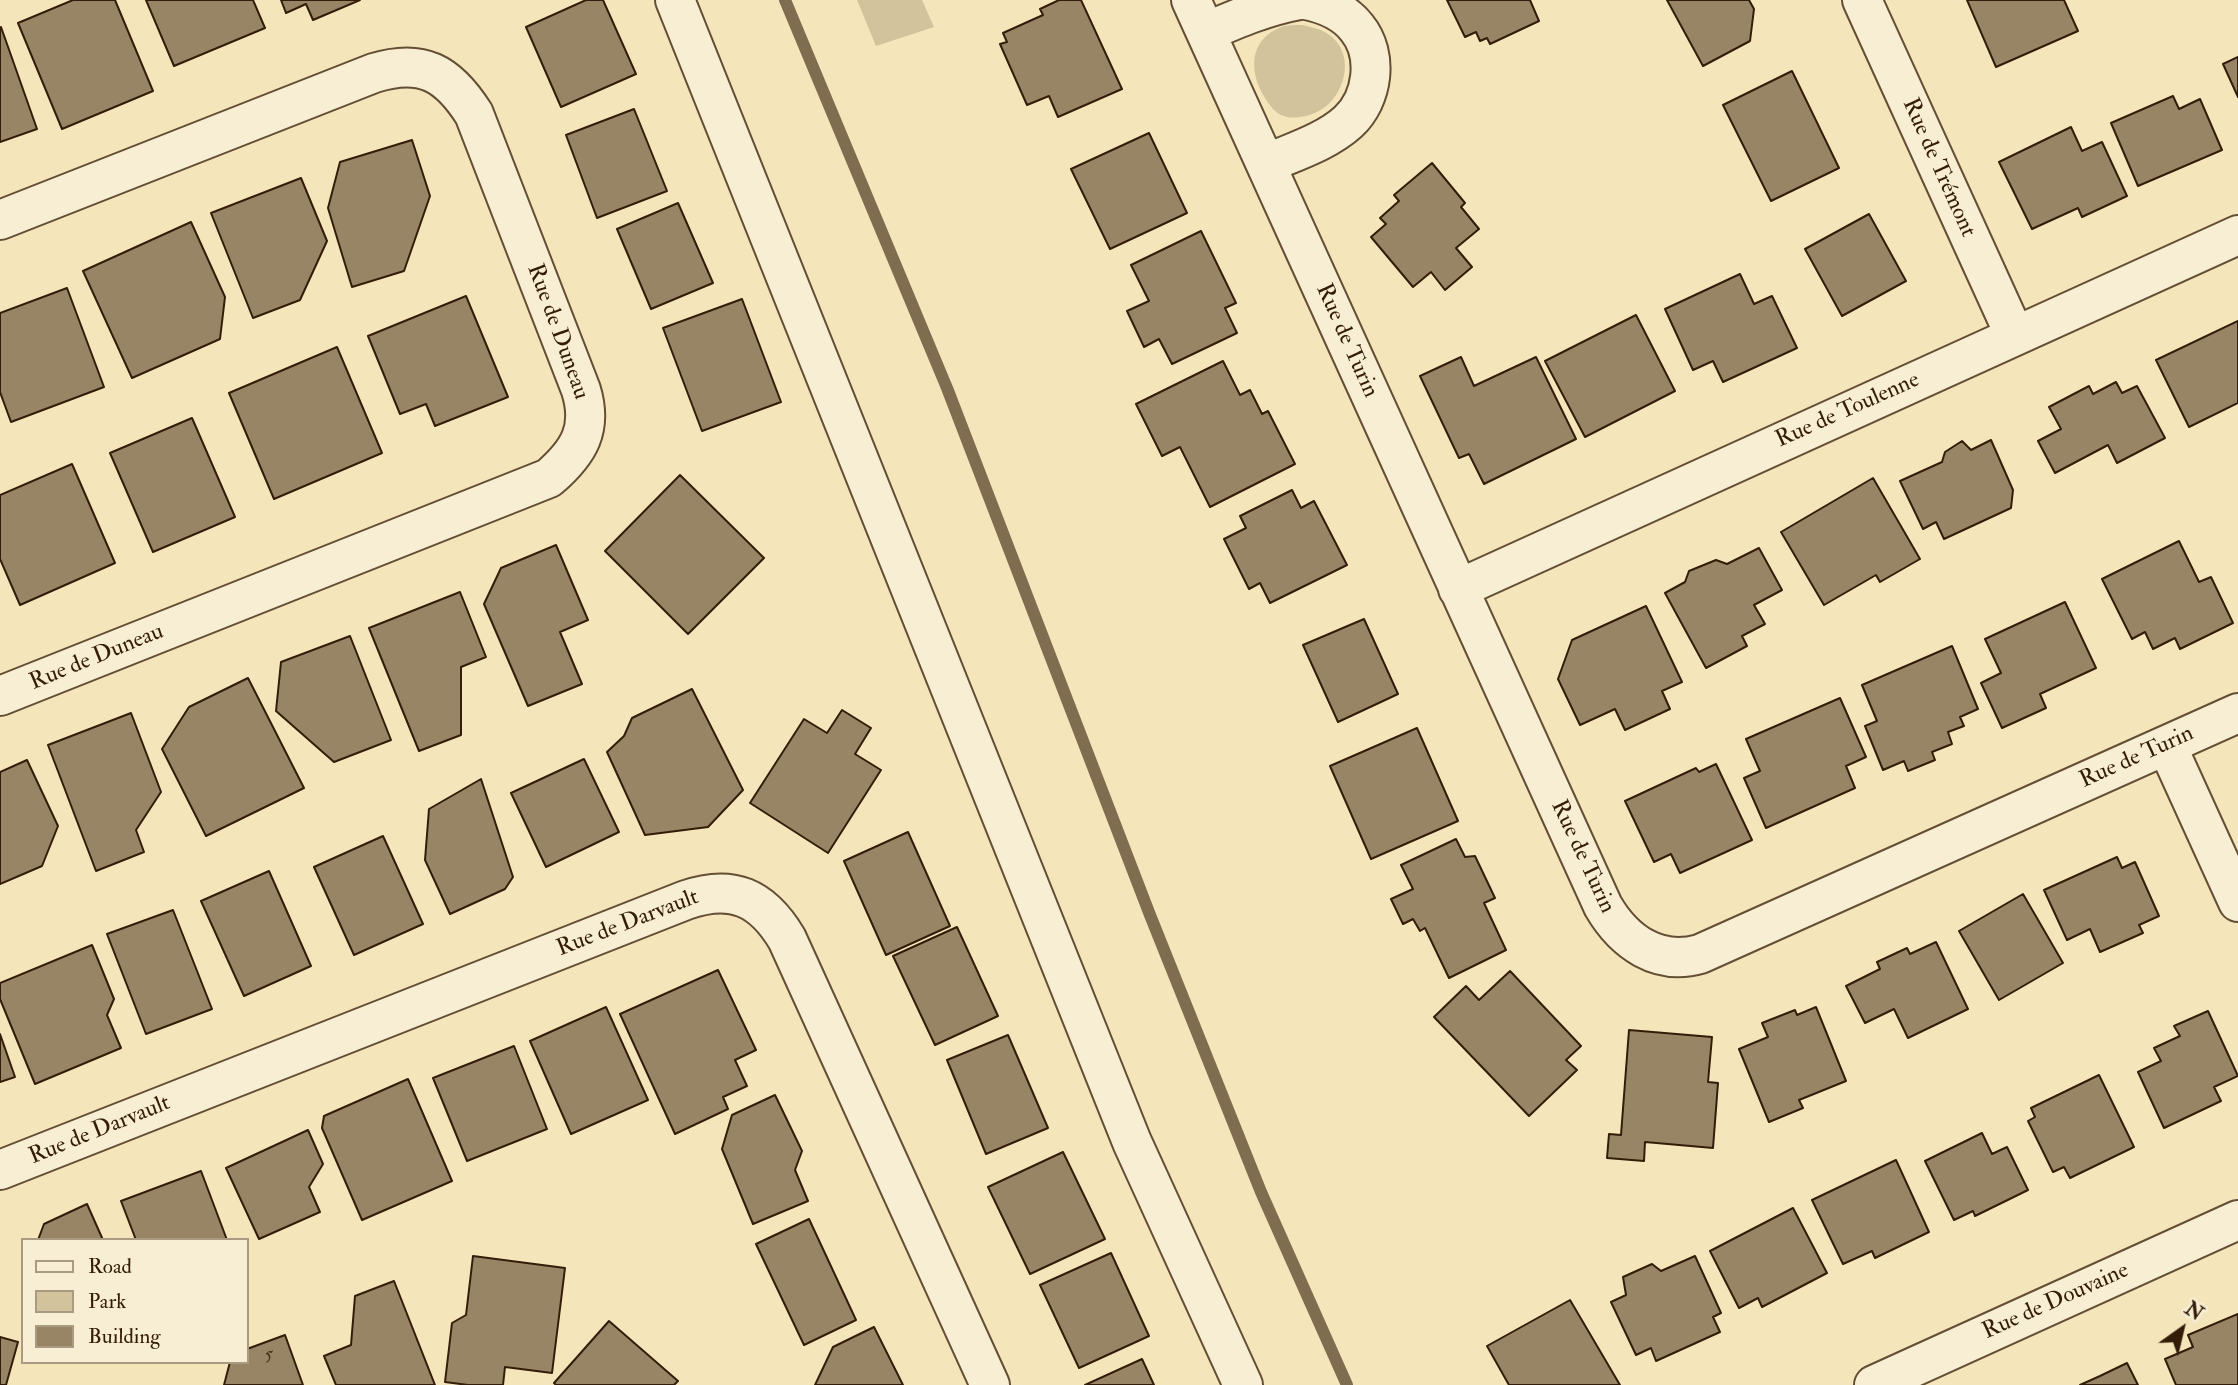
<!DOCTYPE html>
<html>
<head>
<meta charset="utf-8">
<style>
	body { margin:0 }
	#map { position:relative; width:2238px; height:1385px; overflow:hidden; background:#f4e5bb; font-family:"IM FELL Double Pica",serif }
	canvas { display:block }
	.legend { position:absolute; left:21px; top:1238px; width:228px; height:126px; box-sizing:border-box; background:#f8eed3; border:2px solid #aa9a82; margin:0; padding:9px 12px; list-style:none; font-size:21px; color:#341d08 }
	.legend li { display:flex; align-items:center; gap:14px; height:35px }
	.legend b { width:35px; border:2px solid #aa9a82 }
	.north { position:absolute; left:2147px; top:1294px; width:70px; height:70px; -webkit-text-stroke:5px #f8eed3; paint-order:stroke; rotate:34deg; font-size:19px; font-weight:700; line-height:28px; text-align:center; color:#341d08 }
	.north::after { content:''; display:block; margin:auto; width:24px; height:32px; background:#341d08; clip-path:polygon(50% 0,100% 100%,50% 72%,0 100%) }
</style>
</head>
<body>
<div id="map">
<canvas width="2238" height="1385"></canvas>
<ul class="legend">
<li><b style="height:9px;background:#f8eed3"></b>Road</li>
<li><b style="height:19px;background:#d3c39d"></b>Park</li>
<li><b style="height:19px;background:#988565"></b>Building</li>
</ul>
<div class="north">N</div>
</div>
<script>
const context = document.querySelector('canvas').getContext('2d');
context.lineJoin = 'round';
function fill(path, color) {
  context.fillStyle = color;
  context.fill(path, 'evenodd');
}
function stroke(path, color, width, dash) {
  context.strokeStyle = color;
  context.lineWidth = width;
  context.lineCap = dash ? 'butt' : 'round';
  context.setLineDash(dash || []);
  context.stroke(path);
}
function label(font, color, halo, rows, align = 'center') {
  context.font = font + ' "IM FELL Double Pica",serif';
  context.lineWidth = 5;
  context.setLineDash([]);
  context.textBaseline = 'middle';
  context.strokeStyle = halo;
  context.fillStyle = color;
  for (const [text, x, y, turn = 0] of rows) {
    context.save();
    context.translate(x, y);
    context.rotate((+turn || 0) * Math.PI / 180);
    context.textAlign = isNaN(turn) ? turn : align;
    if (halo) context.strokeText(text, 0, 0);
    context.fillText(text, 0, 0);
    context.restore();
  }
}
const green = new Path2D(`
	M857,0H922L934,27L876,46Z
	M1302,25C1309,27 1317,28 1323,31C1349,44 1350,74 1336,95C1329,106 1318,113 1306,116C1299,117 1292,119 1284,116C1276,114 1270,106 1265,98C1249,73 1248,40 1281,27C1287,25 1296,25 1302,25Z`);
const stream = new Path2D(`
	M785,0L947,388L1150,915L1261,1192L1347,1385`);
const building = new Path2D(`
	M73,0H115L153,91L62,129L18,23Z
	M146,0H253L265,28L174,66Z
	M281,0H360L313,20L306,4L286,13Z
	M586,0H603L636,74L561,107L526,27Z
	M1059,0H1081L1122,89L1058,117L1049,96L1027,105L1000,44L1007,42L1003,33L1043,15L1040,9Z
	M1447,0H1530L1539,21L1490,44L1487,38L1480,41L1476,32L1465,37Z
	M1667,0H1749L1754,9L1750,41L1703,66Z
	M1967,0H2064L2078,31L1996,67Z
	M1,27L37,129L0,142V28Z
	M2238,57V97L2223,64Z
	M1792,71L1839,168L1771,201L1723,105Z
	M2173,96L2179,109L2200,99L2222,150L2138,186L2111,123Z
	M634,109L667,191L597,218L566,135Z
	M2071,127L2082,151L2102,142L2127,196L2082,217L2078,208L2032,229L1999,162Z
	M1149,133L1187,213L1110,249L1071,169Z
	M412,140L430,196L404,271L352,287L328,208L340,162Z
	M1432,163L1465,203L1461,207L1479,229L1456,248L1472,267L1445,290L1431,272L1413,287L1371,237L1386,224L1380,218L1399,201L1394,195Z
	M301,178L327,241L300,300L253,318L211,213Z
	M678,203L713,283L651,309L617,229Z
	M1869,214L1906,281L1842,316L1805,249Z
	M191,222L225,297L220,339L132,378L83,271Z
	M1201,231L1236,303L1225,308L1237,333L1172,364L1159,339L1144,347L1127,311L1149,301L1131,265Z
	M1740,274L1754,304L1772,296L1797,348L1723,382L1713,361L1693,370L1665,309Z
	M67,288L104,387L11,422L0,392V313Z
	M466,296L508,397L435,426L426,404L400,414L368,336Z
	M742,299L781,402L702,431L663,328Z
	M1636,315L1675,391L1585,437L1545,361Z
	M2238,321V403L2189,427L2156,360Z
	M337,347L382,453L274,499L229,393Z
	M1461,357L1474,386L1536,357L1576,439L1484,484L1469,454L1459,458L1420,376Z
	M1223,361L1240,395L1250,390L1262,414L1268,411L1295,464L1210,507L1180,447L1162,456L1136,404Z
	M2116,382L2122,393L2137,386L2165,438L2117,463L2108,445L2055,473L2038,441L2061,429L2049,407L2089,386L2093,394Z
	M192,418L235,517L153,552L110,453Z
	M1991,440L2013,490L2011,508L1944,539L1936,522L1923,529L1900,481L1942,462L1945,452L1962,441L1971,450Z
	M72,464L115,563L20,605L0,559V495Z
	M680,475L764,558L688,634L605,551Z
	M1873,478L1920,559L1880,582L1876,575L1824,605L1781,532Z
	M1292,490L1301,508L1314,501L1347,565L1270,603L1260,583L1249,589L1224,539L1246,528L1240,516Z
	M2179,541L2199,582L2211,577L2233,623L2180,649L2175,638L2153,649L2145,632L2132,639L2102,579Z
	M556,545L588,620L560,632L582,684L528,706L484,604L501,568Z
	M1759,548L1782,590L1754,605L1765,624L1742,636L1747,646L1706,668L1665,593L1685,582L1689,571L1716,560L1727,564Z
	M460,592L486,657L461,667V735L419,751L369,628Z
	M2065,602L2096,668L2040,694L2046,708L2002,728L1981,683L2001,673L1985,639Z
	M1646,606L1682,682L1662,691L1670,709L1625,730L1615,709L1580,725L1558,679L1572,640Z
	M1364,619L1398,694L1338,722L1303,645Z
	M350,636L391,740L334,762L276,711L281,662Z
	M1952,646L1978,709L1960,717L1964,726L1948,732L1952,744L1932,752L1935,760L1908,771L1904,761L1883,770L1865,726L1877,721L1862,685Z
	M248,678L304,788L206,836L162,749L189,707Z
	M692,689L743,790L708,827L645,835L607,752L624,736L632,718Z
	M1840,698L1866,757L1846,766L1855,788L1766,828L1744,778L1760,771L1746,739Z
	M842,710L871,728L855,754L881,770L828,853L750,803L804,719L827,733Z
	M131,713L161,792L136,830L144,852L96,871L48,745Z
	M1417,728L1458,821L1371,859L1330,766Z
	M584,759L619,832L546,867L511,793Z
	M27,760L58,826L42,866L0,884V772Z
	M1716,764L1752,840L1680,873L1671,854L1654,862L1625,801L1696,768L1699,772Z
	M481,779L513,877L505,889L450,914L425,860L429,809Z
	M908,832L950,926L886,955L844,861Z
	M383,836L423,924L354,955L314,867Z
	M1456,839L1465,857L1475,856L1495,898L1484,903L1506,950L1449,978L1425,928L1420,931L1413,919L1403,924L1391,899L1413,889L1401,865Z
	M2117,857L2122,868L2135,862L2159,916L2139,925L2143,933L2100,952L2090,929L2067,940L2044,890Z
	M269,871L311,966L244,996L201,901Z
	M2023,894L2063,963L1999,1000L1959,931Z
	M173,910L212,1009L146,1034L107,934Z
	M957,927L998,1016L935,1045L893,956Z
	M1936,942L1968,1009L1908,1038L1894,1009L1865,1023L1846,986L1880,969L1877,962L1907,948L1910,954Z
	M92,945L114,999L107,1015L121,1048L35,1084L0,999V983Z
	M718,970L756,1050L735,1060L747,1086L723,1097L728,1109L675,1134L620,1014Z
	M1510,971L1581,1046L1566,1060L1577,1070L1529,1116L1434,1017L1466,986L1479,1000Z
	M606,1007L648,1100L571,1134L530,1041Z
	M1816,1007L1846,1081L1799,1100L1803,1108L1769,1122L1739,1049L1768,1037L1762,1023L1795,1010L1797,1015Z
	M2208,1011L2238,1076L2214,1087L2221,1101L2164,1128L2138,1072L2161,1061L2154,1048L2180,1036L2174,1026Z
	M1629,1030L1712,1037L1708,1082L1718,1083L1713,1148L1645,1142L1644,1161L1607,1158L1609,1134L1621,1135Z
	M0,1034L15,1077L0,1082Z
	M1008,1035L1048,1128L986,1154L947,1060Z
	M514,1046L547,1129L467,1161L433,1078Z
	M2099,1075L2134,1147L2070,1178L2064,1167L2053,1172L2028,1121L2035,1117L2031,1108Z
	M408,1079L452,1181L362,1220L322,1128L324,1116Z
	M775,1095L802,1151L795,1170L808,1201L753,1224L722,1149L732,1115Z
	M308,1130L323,1164L309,1187L320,1212L259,1239L226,1168Z
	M1982,1133L1992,1154L2007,1147L2028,1190L1975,1216L1973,1211L1954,1220L1925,1161Z
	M1063,1152L1105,1239L1030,1274L988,1187Z
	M1896,1160L1929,1232L1875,1258L1872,1251L1843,1264L1812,1200Z
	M201,1171L227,1240H136L121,1201Z
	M87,1204L103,1240H38L44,1224Z
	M1793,1208L1827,1273L1762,1307L1758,1298L1739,1308L1710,1251Z
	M809,1219L856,1320L804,1345L756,1244Z
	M1111,1253L1149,1336L1079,1368L1040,1285Z
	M473,1256L565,1268L552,1373L505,1367L503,1385H468L445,1382L452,1323L466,1315Z
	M1695,1256L1721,1313L1713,1317L1720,1332L1656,1361L1651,1348L1636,1355L1611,1302L1626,1295L1623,1277L1652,1264L1661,1271Z
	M394,1281L435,1385H336L324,1356L351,1345L355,1296Z
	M1570,1300L1620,1385H1509L1487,1346Z
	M2238,1314V1385H2176L2165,1359L2193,1347L2188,1335Z
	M609,1321L678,1381L674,1385H556L554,1383Z
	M874,1327L903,1385H815L833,1347Z
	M285,1335L303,1385H224L230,1362H247V1349Z
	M0,1337L18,1342L6,1385H0Z
	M1142,1359L1154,1385H1085Z
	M2127,1363L2138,1385H2080L2100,1376Z`);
const minor = new Path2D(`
	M675,0L1132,1142L1243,1385
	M1191,0L1603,906C1624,942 1658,966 1700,954L2238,713
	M1862,0L2015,336
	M1206,32C1236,19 1266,6 1299,0
	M1266,164C1293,152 1326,142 1348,122C1373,99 1379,55 1357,28C1344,11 1326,4 1306,0
	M0,220L374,73C422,58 448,73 474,114L581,390C593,429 579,452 549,478L0,696
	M1458,589L2238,235
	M2167,746L2238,902
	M0,1170L686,900C732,884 762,897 787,939L990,1385
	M1874,1385L2238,1220`);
const numberNames = [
	["5",269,1356]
];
const streetNames = [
	["Rue de Trémont",1938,168,66],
	["Rue de Duneau",557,332,70],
	["Rue de Turin",1346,341,66],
	["Rue de Toulenne",1848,411,-24],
	["Rue de Duneau",97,658,-22],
	["Rue de Turin",2137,758,-24],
	["Rue de Turin",1582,857,65],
	["Rue de Darvault",628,924,-21],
	["Rue de Darvault",100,1131,-22],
	["Rue de Douvaine",2056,1302,-24]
];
fill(green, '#d3c39d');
stroke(stream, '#806c4f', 12);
fill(building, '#988565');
stroke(building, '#341d08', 2);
stroke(minor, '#644f35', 42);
stroke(minor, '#f8eed3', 38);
label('19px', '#4d371f', null, numberNames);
label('23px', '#341d08', '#f8eed3', streetNames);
</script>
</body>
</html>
